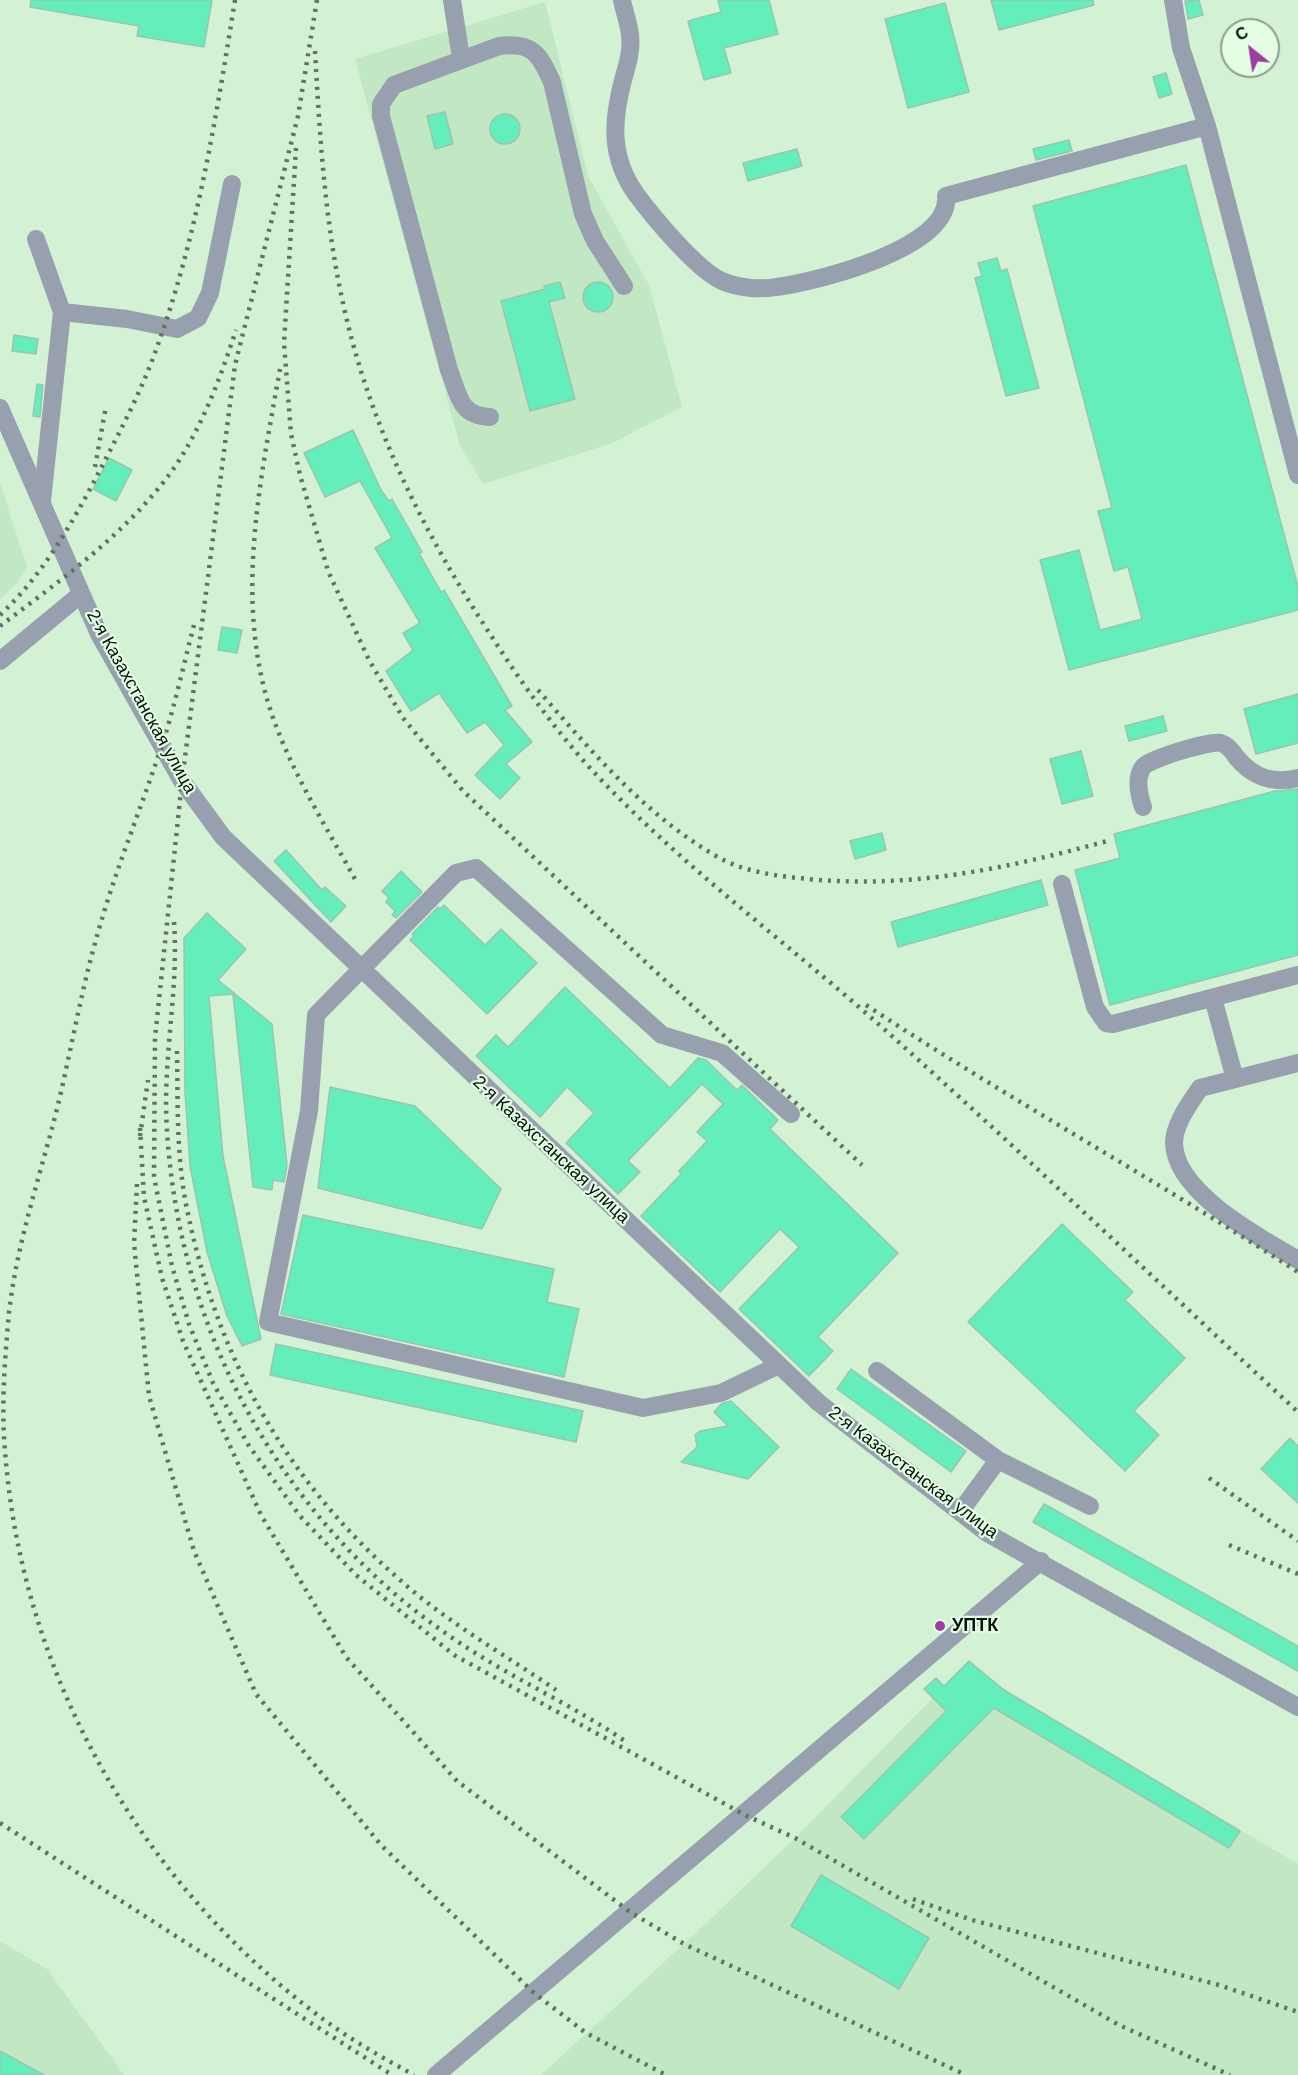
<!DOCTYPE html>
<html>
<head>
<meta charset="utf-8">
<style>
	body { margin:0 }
	#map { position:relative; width:1298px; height:2075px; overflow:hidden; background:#d2f2d3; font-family:Arial,sans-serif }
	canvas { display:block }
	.north { position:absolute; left:1220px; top:18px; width:60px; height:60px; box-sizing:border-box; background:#e4fee5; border:2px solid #8b9f8c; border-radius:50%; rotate:330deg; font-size:16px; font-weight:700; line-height:24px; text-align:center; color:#061107 }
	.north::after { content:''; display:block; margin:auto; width:21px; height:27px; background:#9e3ca2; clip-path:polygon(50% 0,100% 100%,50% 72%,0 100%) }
</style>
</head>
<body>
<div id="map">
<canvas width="1298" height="2075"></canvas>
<div class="north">С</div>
</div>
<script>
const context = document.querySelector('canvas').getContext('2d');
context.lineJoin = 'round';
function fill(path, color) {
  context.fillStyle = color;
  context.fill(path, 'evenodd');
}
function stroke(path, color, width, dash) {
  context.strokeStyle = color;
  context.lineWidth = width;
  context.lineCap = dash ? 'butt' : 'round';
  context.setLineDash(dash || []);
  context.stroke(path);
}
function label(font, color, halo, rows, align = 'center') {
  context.font = font + ' Arial,sans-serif';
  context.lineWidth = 4.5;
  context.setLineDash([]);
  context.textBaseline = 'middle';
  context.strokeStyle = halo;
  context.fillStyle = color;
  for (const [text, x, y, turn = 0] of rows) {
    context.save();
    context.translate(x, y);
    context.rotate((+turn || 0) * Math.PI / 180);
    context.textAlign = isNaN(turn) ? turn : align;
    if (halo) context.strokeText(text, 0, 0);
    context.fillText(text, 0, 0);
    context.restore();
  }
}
const built = new Path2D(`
	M545,2L588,176L649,285L682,407L610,444L483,484L460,446L355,59Z
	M0,483L27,567L17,583L0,600Z
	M969,1661L1004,1690L1298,1864V2075H541L684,1944L795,1838Z
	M0,1941L47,1969L124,2075H0Z`);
const building = new Path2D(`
	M31,0H212L204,47L137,36L139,26L30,7Z
	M718,0H769L778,34L724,48L731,73L704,80L688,21L721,12Z
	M991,0H1093L1094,5L999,30Z
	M1199,0L1203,15L1188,19L1185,1Z
	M945,3L969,92L908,108L885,19Z
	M1166,73L1172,94L1159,98L1153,77Z
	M445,112L453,144L435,149L427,116Z
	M490 129a15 15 0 1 1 30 0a15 15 0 1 1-30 0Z
	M1069,140L1072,151L1036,160L1033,149Z
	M797,149L802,166L748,181L743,163Z
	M1186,165L1298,587V610L1069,670L1040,560L1079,550L1100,630L1142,619L1128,567L1114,571L1098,511L1112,508L1033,206Z
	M997,258L1001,271L1007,269L1039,388L1006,396L975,278L982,276L978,263Z
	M583 297a15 15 0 1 1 30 0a15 15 0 1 1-30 0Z
	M560,282L565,298L549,302L575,399L530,411L501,301L545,289L544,286Z
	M14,335L38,339L36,354L12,351Z
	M37,384L43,385L40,417L33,416Z
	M353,430L381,490L389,501L392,499L422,552L419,553L441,592L444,590L512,706L505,710L532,742L506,764L520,778L500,799L475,775L504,745L485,722L467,733L439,693L411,711L386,671L413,650L403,633L420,623L375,548L392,538L360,481L325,497L304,453Z
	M109,458L132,470L116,501L93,489Z
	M222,627L242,630L237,653L218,650Z
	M1298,694V743L1256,754L1244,709Z
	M1163,716L1167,731L1129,741L1125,726Z
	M1081,751L1093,796L1062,804L1050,759Z
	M1298,789V955L1110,1005L1075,870L1120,858L1114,834L1275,791Z
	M882,833L886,850L855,859L850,841Z
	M286,850L322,890L325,887L346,906L331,922L274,861Z
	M401,871L422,892L396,918L392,915L395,911L386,902L389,898L382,891Z
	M1041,880L1048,905L898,947L891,922Z
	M444,905L485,945L501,929L537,963L487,1014L410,940L414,936L412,934L438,907L440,909Z
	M207,913L246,949L218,980L272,1024L287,1165L284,1182L273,1180L272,1190L253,1187L233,994L209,996L223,1156L261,1339L242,1346L227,1316L207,1252L190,1166L185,1092L184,938Z
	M565,987L670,1088L698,1058L706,1060L737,1090L742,1085L778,1120L770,1129L898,1253L818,1337L833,1351L809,1376L739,1309L799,1247L780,1229L720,1292L641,1216L681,1174L679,1171L707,1141L697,1132L723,1104L702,1084L628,1161L640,1172L618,1194L566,1143L594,1113L567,1087L540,1117L476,1056L496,1035L508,1047Z
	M330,1087L415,1106L501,1189L482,1229L318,1188Z
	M303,1215L554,1269L547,1302L579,1309L564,1377L281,1314Z
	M1062,1224L1133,1292L1125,1300L1185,1358L1134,1411L1159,1435L1125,1471L968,1322Z
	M276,1344L583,1411L576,1442L270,1375Z
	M851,1369L966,1451L951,1472L837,1389Z
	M731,1401L779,1447L748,1479L681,1462L697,1447L695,1435L700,1431L728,1426L714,1412L721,1404Z
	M1290,1438L1298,1446V1503L1261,1469Z
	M1044,1504L1298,1646V1671L1033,1522Z
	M969,1661L1004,1690L1240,1831L1229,1848L994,1708L864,1839L841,1817L946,1711L924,1689L936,1678L944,1686Z
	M821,1875L929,1938L899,1989L791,1926Z
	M0,2051L44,2075H0Z`);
const minor = new Path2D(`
	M452,0L461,58
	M622,0C624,11 629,24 630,35C632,51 627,66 623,80C612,122 610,157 636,194C653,217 697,270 722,281C738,288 759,290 776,287C816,282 952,248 946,196L1207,126
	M1173,0L1181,48L1207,126L1298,475
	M36,239L62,312
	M0,408L99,634L182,781L223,837L819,1403L987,1533L1298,1707
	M490,417C459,416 459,395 449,370L381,116V104L394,85L499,46C532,42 539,53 552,82L583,214L595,241L624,286
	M42,501L62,312L127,319L177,329L198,318L210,293L232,184
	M0,661L81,594
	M1143,807C1139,795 1135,778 1143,767C1149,759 1211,740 1221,743C1228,745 1233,752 1237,758C1254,778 1273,784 1298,778
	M1062,884L1095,1007L1106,1023L1113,1024L1298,975
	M1213,998L1235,1079
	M1298,1063L1200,1088C1190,1103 1174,1124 1174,1143C1175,1193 1261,1238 1298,1260
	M779,1365L721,1393L643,1408L268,1322L309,1111L316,1015L456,873L476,868L662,1035L722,1053L791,1114
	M877,1371L998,1460L960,1512
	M998,1460L1090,1506
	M436,2075L1041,1561`);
const rail = new Path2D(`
	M317,0L298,116L235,365L182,781L155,1038L154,1177L172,1266L189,1324L213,1383L249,1446L300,1516L356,1575L454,1655L745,1815L795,1838L1119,2025L1230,2075
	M315,51C320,139 325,226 345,312C372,430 426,537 492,637C528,693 568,748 616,795C702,882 802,955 893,1037C1030,1160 1163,1287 1298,1412
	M296,148L284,343L291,434L300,475L328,571L369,660L403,718L463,791L862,1165
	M280,369C260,482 234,600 271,712C291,771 325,825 355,879
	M95,467L106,406
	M0,615C43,575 73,522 100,470C120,431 141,392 156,350C197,238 216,118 235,0
	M194,625C183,667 174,710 160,751C140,811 116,869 99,929C81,990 71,1052 56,1113C39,1179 17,1244 9,1312C5,1358 1,1405 5,1451C22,1677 142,1885 323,2019C351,2040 383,2058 414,2075
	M0,626C60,581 124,535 169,475C200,433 220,379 236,330
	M538,690C592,752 644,814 716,856C743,872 777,876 808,879C915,889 1008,868 1111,840
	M174,922C179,991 162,1060 167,1130C179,1335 285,1525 454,1639C509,1677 571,1704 625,1741
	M866,1005C1007,1098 1156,1180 1298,1272
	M177,1051C178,1105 176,1161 188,1214C219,1361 287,1481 400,1580C448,1623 504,1654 556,1690
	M140,1128L144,1197L162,1278L183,1341L261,1515L346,1657L457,1781L630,1912L684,1944L966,2075
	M140,1136L148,1080
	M137,1184L134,1243L149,1396L194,1551L256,1694L381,1845L534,1993L586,2033L666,2075
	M1209,1478L1298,1541
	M1229,1545L1298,1574
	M0,1823L392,2075
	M913,1899L972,1920L1219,1985L1298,2012`);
const markers = [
	[940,1626,6,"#9e3ca2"]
];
const streetNames = [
	["2-я Казахстанская улица",141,702,61],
	["2-я Казахстанская улица",551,1150,43],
	["2-я Казахстанская улица",913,1473,37]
];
const poiNames = [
	["УПТК",952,1626]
];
fill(built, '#c1e8c3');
fill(building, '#63eebc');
stroke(building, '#9ac5b2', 1.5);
stroke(minor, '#989faf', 18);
stroke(rail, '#5f7460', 4.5, [3, 6]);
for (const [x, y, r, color] of markers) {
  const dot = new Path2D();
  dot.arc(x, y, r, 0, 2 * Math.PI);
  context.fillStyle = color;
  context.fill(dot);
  stroke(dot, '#e4fee5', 2);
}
label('18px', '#061107', '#e4fee5', streetNames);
label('bold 18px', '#061107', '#e4fee5', poiNames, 'left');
</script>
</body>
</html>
